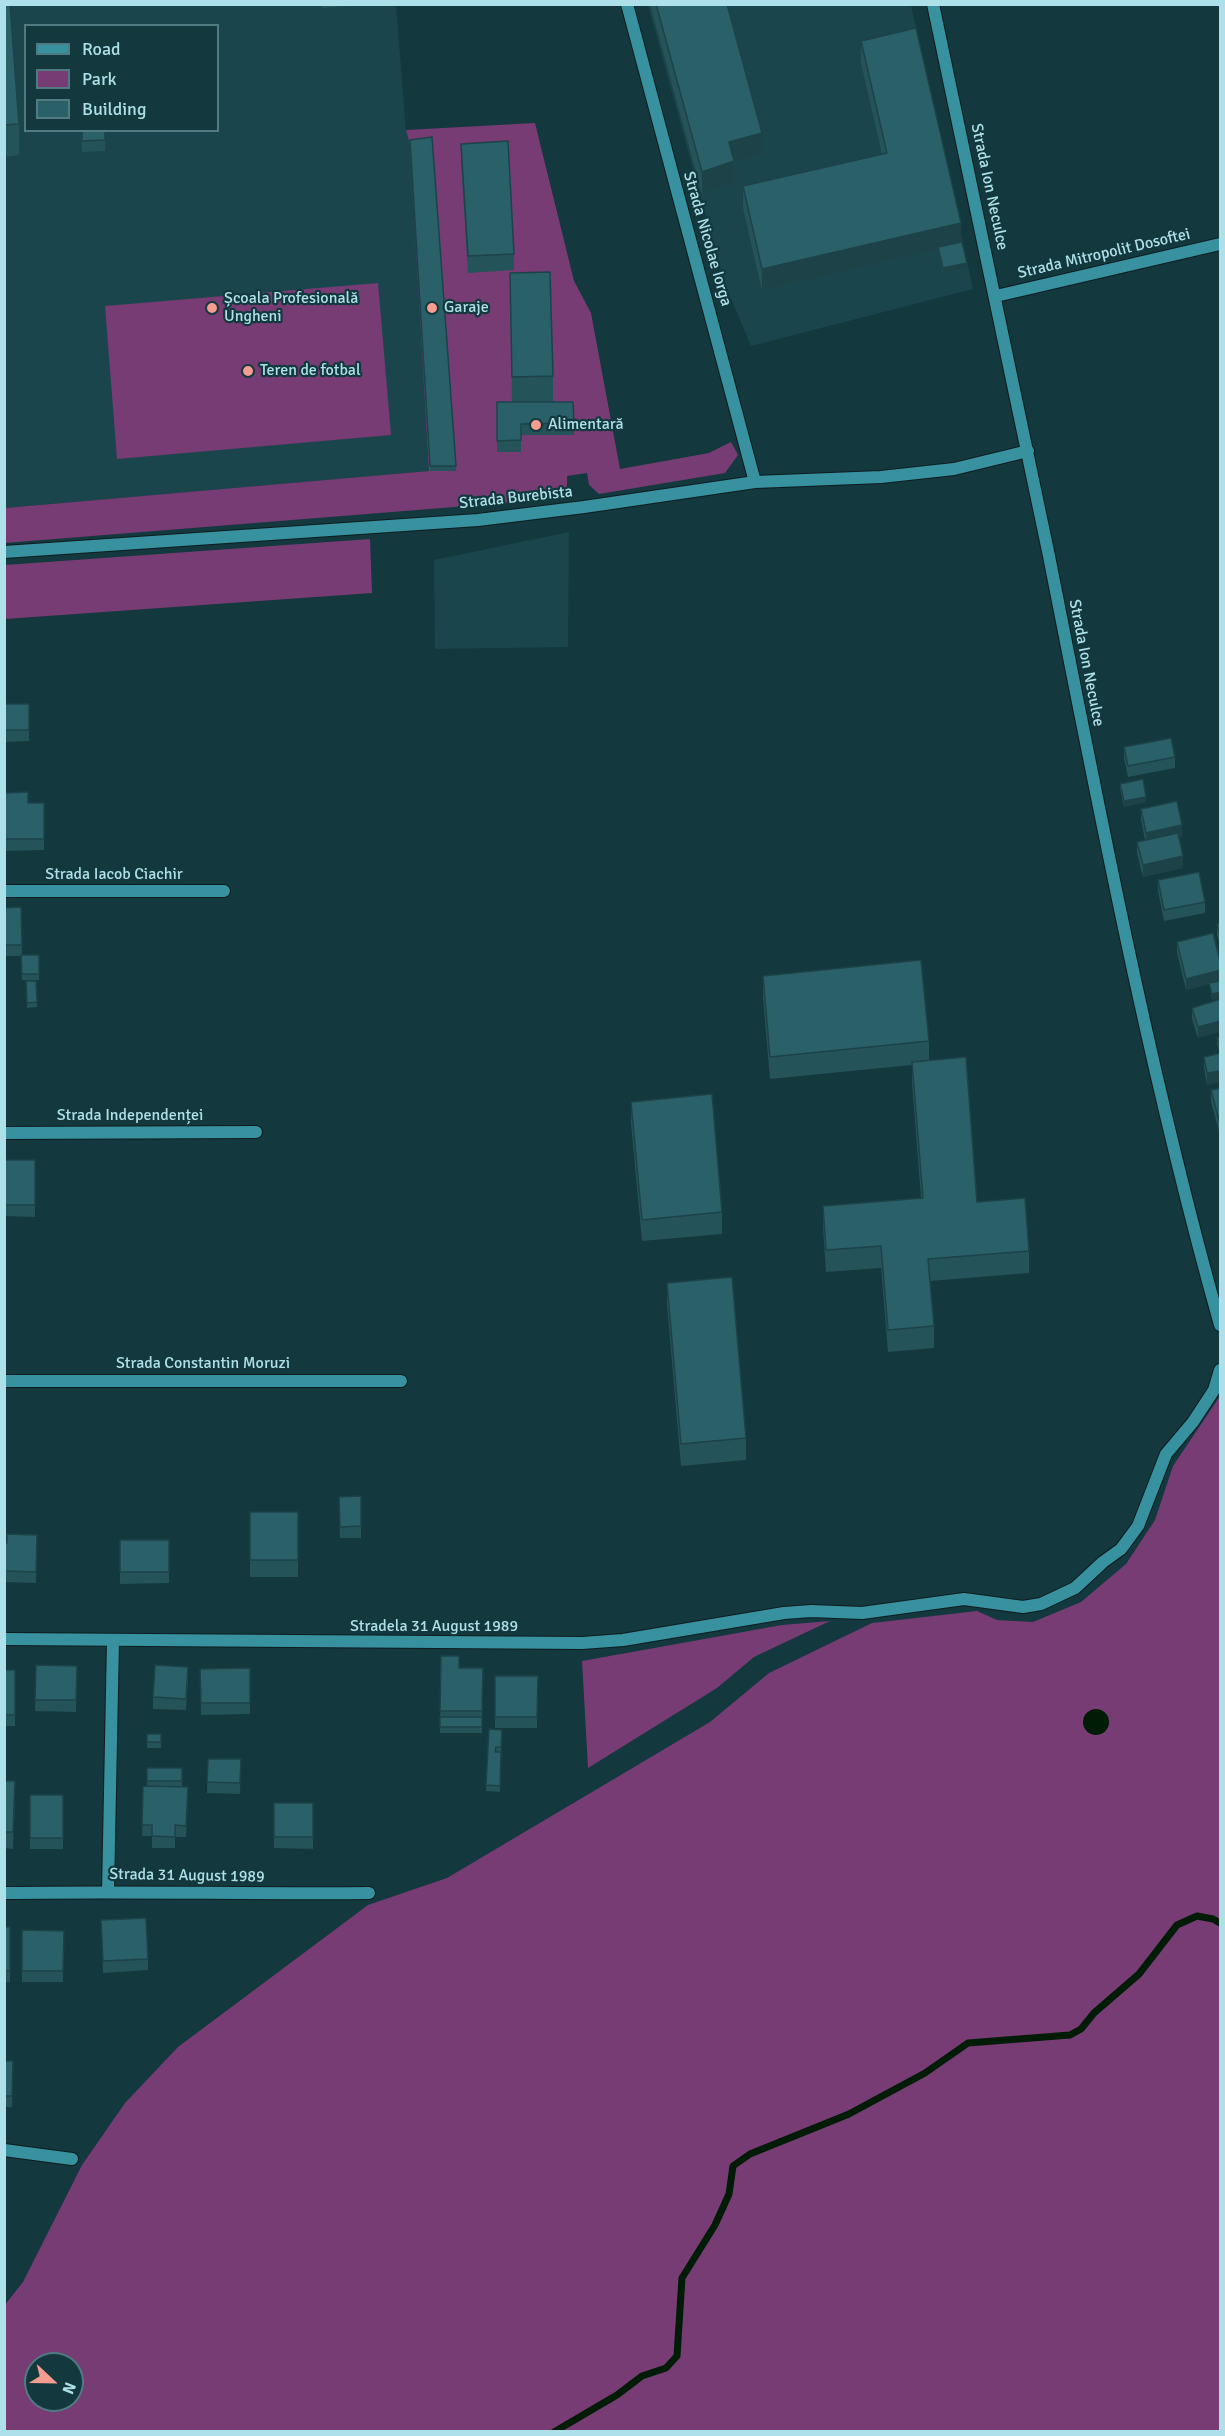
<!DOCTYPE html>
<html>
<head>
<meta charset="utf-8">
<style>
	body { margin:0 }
	#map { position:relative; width:1225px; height:2436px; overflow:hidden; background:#13383e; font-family:Signika,sans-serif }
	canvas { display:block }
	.frame { position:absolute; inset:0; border:6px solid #ade0e9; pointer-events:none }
	.legend { position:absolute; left:24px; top:24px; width:195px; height:108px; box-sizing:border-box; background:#13383e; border:2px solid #517b82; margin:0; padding:8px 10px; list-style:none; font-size:18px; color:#ade0e9 }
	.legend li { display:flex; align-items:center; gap:12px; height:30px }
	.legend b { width:30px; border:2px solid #517b82 }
	.north { position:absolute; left:24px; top:2352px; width:60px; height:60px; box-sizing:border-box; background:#13383e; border:2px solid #517b82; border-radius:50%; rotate:112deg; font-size:16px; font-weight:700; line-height:24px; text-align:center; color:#ade0e9 }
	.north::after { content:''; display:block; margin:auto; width:21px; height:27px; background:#f59d90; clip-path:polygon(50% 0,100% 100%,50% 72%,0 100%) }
</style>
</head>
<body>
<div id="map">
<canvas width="1225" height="2436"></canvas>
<div class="frame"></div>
<ul class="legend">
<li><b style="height:8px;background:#37919e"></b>Road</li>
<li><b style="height:16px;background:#763c73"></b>Park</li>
<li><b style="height:16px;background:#2a6068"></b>Building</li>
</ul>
<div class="north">N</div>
</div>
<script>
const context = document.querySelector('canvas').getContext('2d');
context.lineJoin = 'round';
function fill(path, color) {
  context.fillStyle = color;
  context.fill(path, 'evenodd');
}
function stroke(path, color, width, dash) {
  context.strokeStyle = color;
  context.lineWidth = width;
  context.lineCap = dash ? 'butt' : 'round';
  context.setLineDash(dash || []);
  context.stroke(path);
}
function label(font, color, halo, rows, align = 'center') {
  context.font = font + ' Signika,sans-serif';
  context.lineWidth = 4.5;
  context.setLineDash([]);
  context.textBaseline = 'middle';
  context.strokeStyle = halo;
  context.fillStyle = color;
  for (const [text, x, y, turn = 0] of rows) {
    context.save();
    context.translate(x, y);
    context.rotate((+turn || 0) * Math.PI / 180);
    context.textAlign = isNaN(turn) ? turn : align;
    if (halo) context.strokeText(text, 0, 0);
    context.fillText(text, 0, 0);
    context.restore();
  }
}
const built = new Path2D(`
	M5,5H396L406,130L410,145L430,471L5,508ZM26,26H218V130H26Z
	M648,5H911L973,289L751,346L724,282Z
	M569,532L568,647L435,649L434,560Z`);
const green = new Path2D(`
	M535,123L574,281L591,313L620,469L709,453L731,442L738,455L725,473L599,494L589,485L587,473L567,476V498L5,543V508L429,471L410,145L406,130Z
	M378,283L391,435L117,459L105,306Z
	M370,539L372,593L5,619V565Z
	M1220,1396V2431H5L4,2306L23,2282L82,2165L125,2103L178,2047L368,1905L447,1878L710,1722L769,1673L872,1623L977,1611L997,1620L1033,1622L1081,1602L1126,1564L1155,1520L1173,1466ZM36,2364H72V2400H36Z
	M830,1621L754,1657L717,1688L588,1768L582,1661L782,1625Z`);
const water = new Path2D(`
	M1083 1722a13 13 0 1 1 26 0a13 13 0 1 1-26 0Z`);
const stream = new Path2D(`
	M554,2432L617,2395L642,2376L666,2368L677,2356L682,2278L715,2225L729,2194L733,2166L750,2154L849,2114L925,2073L968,2043L1070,2035L1081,2029L1094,2013L1139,1974L1177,1925L1197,1916L1213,1919L1220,1923`);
const lane = new Path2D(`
	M582,1643L623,1640L784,1613L811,1611L862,1613L964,1599L1023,1607L1041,1604L1075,1588L1103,1562L1121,1549L1138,1526L1166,1454L1193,1422L1214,1390L1220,1370
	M108,1891L113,1641`);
const street = new Path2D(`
	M627,4L755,482
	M933,4C973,188 1012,372 1049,556C1100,814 1149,1072 1220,1325
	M996,296L1220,244
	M4,552L478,520L584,507L755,482L881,477L954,469L1028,451
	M4,891H224
	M4,1133L256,1132
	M4,1381H401
	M4,1639L582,1643
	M4,1893C126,1891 247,1894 369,1893
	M4,2150L72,2159`);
const wall = new Path2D(`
	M4,4L19,124V155L4,157Z
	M322,4H366V5L322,8Z
	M650,4H727L762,155L734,162V183L702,194Z
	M861,41L967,268L943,273L938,250L762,291L743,208V186L882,154L861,63Z
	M81,130H105V151L82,152Z
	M461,144L514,254V270L468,273L461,161Z
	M410,145L456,466V471H430Z
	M510,273L553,376V402H573L574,435H521V452H497V402H512Z
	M4,704H29V741L4,742Z
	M1124,747L1175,757V768L1128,777L1124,758Z
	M1120,784L1146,802L1124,807L1120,789Z
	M4,793L28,803H44V850L4,851Z
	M1141,809L1182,837H1179L1183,868L1143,877L1137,853V842L1145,840L1141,820Z
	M1158,880L1205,902V913L1164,921L1158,891Z
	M21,907L22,955H39V980H22L21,956H4V908Z
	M1221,923V949L1217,935V924Z
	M1213,933L1212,1000L1209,984L1186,990L1177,953V942Z
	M763,976L929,1041V1060L977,1202L1029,1251V1273L930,1281L934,1326V1348L888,1352L881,1268L826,1272L823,1228V1206L921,1198L912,1084V1065L770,1079L763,998Z
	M26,981H36L37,1007L27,1008Z
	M1221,999L1198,1038L1192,1019V1008Z
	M1221,1037V1082L1207,1085L1204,1068V1057L1220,1053L1217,1044V1038Z
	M1221,1088V1131H1219L1211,1102V1090Z
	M631,1102L722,1212V1234L642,1241L631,1124Z
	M4,1160H35V1217L4,1216Z
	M667,1283L746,1438V1460L681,1466L667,1305Z
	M361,1496V1538H340L339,1497Z
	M250,1512H298V1577H250Z
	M120,1540H169V1583L120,1584Z
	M4,1543L37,1546L36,1583L4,1582Z
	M441,1656L459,1668H483L482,1733H440Z
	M36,1665L77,1666L76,1712L35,1711Z
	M250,1668V1714L201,1715L200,1669Z
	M4,1670H15V1726H4Z
	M495,1676H538L537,1728H495Z
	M188,1678L186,1710L153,1709V1697Z
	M489,1729L502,1730L500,1792L486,1791Z
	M147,1734H161V1748H147Z
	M208,1759H241L240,1794L207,1793Z
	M147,1768H182V1787L188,1798L186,1837H175V1848H152V1836H142L143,1786H147Z
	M4,1781L15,1798L13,1849L4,1848Z
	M30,1795H63V1849H30Z
	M274,1803H313V1849L274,1848Z
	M101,1920L148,1959V1970L103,1973Z
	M4,1927H10V1982H4Z
	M22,1930L64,1931L63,1982H22Z
	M4,2061H13L12,2107H4Z`);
const shadedWall = new Path2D(`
	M762,133V155L734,162V183L702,194V172L729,142Z
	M961,223V245L938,247V250L762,291V269Z
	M967,263V268L943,273V268Z
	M1146,797V802L1124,807V801Z
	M1182,825V837L1146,844V833Z
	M1183,856V868L1143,877V865Z
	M1221,970V981L1186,990V979Z
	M1221,992V998L1212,1000V994Z
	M1221,1021V1032L1198,1038V1027Z
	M1221,1071V1082L1207,1085V1073Z
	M1219,1120H1221V1131H1219Z
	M15,1781V1798L13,1849V1832Z`);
const building = new Path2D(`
	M4,4H10L19,124L4,125Z
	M656,4H727L762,133L729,142L734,161L702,172Z
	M916,28L961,223L762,269L743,186L887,153L861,41Z
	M82,130H105V140L82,141Z
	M432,137L456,466H430L410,140Z
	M508,141L514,254L468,256L461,144Z
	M962,242L967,263L943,268L938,247Z
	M550,272L553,376L512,377L510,273Z
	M497,402H573L574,423L521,424V440L497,441Z
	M4,704H29V730H4Z
	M1171,738L1175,757L1128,766L1124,747Z
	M1143,779L1146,797L1124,801L1120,784Z
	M28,792V803H44V839H4V793Z
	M1177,801L1182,825L1146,833L1141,809Z
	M1178,833L1183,856L1143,865L1137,842Z
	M1199,872L1205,902L1164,910L1158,880Z
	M21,907L22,945H4V908Z
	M1221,923V938L1217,924Z
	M1213,933L1221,965V970L1186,979L1177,942Z
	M21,955H39V974H22Z
	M921,960L929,1041L770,1057L763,976Z
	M26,981H36L37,1002L27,1003Z
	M1221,981V992L1212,994L1209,983Z
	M1221,999V1021L1198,1027L1192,1008Z
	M1221,1037V1050L1217,1038Z
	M1221,1053V1071L1207,1073L1204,1057Z
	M966,1057L977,1202L1025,1198L1029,1251L928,1259L934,1326L888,1330L881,1246L826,1250L823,1206L923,1198L912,1062Z
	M1221,1088V1120H1219L1211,1090Z
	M712,1094L722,1212L642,1220L631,1102Z
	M4,1160H35V1205H4Z
	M732,1277L746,1438L681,1444L667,1283Z
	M361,1496V1526L340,1527L339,1497Z
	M250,1512H298V1560H250Z
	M7,1534L37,1535L36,1572L4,1571V1543H7Z
	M120,1540H169V1572H120Z
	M441,1656H459V1668H483L482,1711H440Z
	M36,1665L77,1666L76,1700H35Z
	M155,1665L188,1667L186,1699L153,1697Z
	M250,1668V1703H201L200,1669Z
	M4,1670H15V1715H4Z
	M495,1676H538L537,1717H495Z
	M440,1717H482V1727H440Z
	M489,1729L502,1730L501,1747H496L495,1752H501L500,1786L486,1785Z
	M147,1734H161V1742H147Z
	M208,1759H241L240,1783L207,1782Z
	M147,1768H182V1781H147Z
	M4,1781H15L13,1832H4Z
	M143,1786L188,1787L186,1826L175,1825V1837L152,1836V1825H142Z
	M30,1795H63V1838H30Z
	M274,1803H313V1837H274Z
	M146,1918L148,1959L103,1961L101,1920Z
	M4,1927H10V1971H4Z
	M22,1930L64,1931L63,1971H22Z
	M4,2061H13L12,2096H4Z`);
const markers = [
	[212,308,6,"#f59d90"],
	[432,308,6,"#f59d90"],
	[248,371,6,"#f59d90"],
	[536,425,6,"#f59d90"]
];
const streetNames = [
	["Strada Ion Neculce",989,187,78],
	["Strada Nicolae Iorga",707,239,74],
	["Strada Mitropolit Dosoftei",1104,254,-13],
	["Strada Burebista",516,498,-6],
	["Strada Ion Neculce",1086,663,79],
	["Strada Iacob Ciachir",114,875],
	["Strada Independenței",130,1116],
	["Strada Constantin Moruzi",203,1364],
	["Stradela 31 August 1989",434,1627],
	["Strada 31 August 1989",187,1876,1]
];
const poiNames = [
	["Școala Profesională",224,299],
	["Ungheni",224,317],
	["Garaje",444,308],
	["Teren de fotbal",260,371],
	["Alimentară",548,425]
];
fill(built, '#1b454c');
fill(green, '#763c73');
fill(water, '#001c06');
stroke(stream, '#001c06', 7);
stroke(lane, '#0e1d20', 14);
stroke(street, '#0e1d20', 14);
stroke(lane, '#37919e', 12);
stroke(street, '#37919e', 12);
fill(wall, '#245359');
fill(shadedWall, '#1d4349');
fill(building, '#2a6068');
stroke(building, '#1d4349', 1.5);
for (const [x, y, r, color] of markers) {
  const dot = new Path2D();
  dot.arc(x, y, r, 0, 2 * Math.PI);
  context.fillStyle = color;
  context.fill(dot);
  stroke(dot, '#13383e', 2);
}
label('16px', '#ade0e9', '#13383e', streetNames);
label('16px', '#ade0e9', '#13383e', poiNames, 'left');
</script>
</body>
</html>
